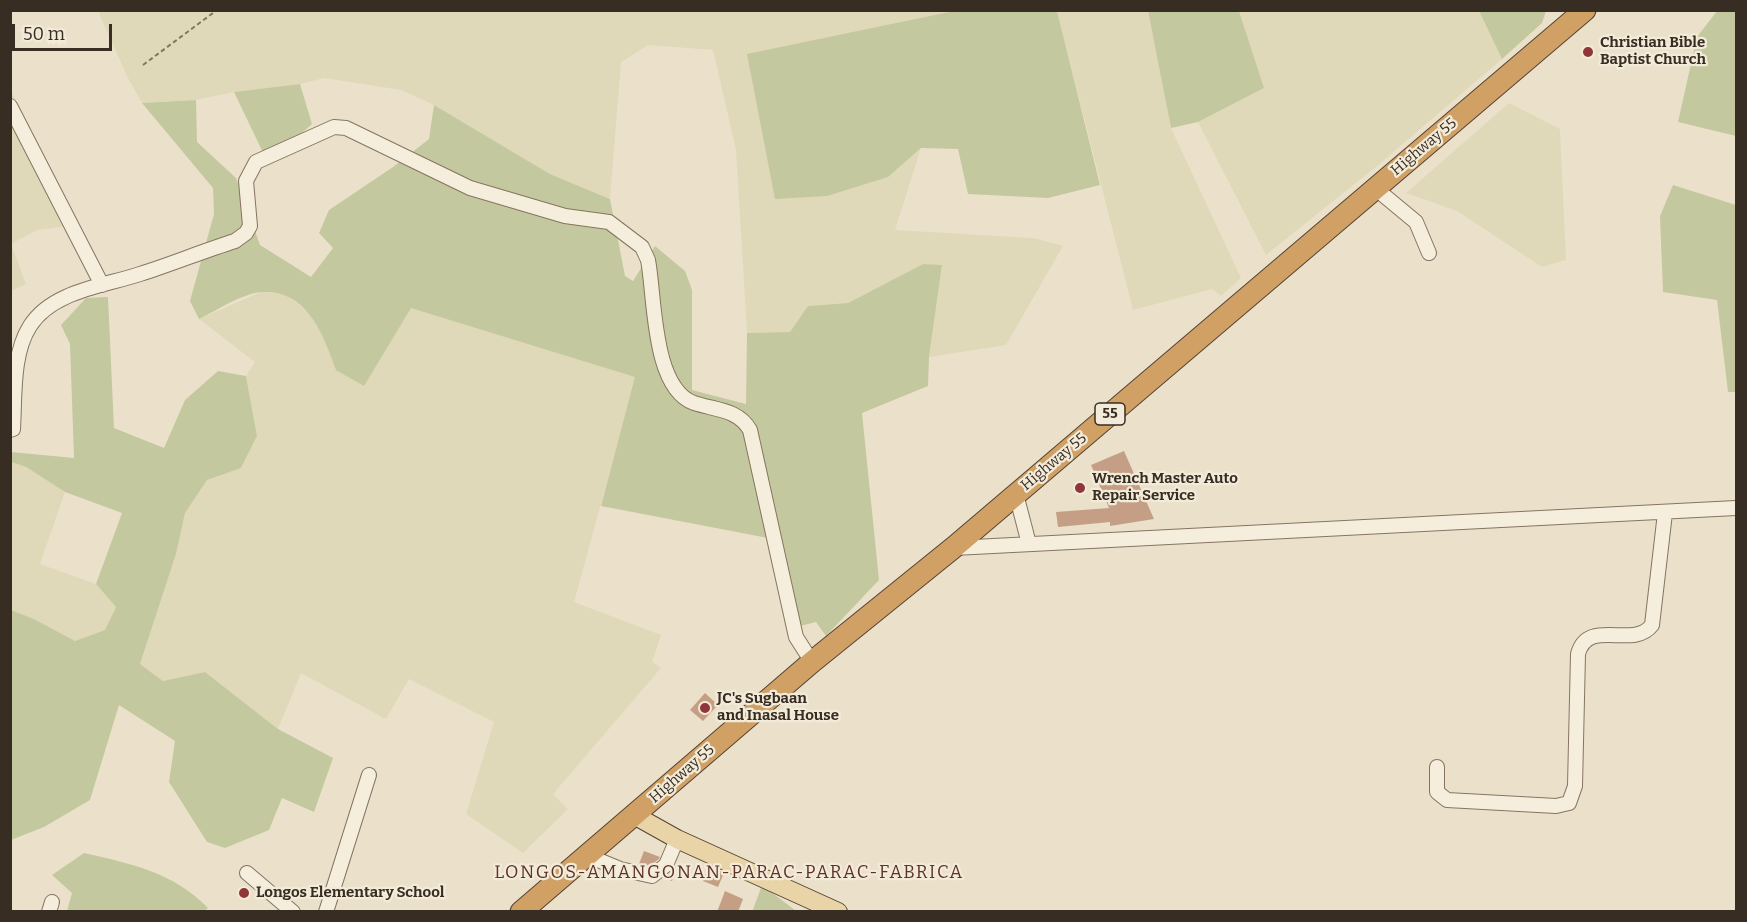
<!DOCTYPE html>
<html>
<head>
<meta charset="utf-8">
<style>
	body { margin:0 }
	#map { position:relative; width:1747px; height:922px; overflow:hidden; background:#ebe1cb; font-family:Bitter,serif }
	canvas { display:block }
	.frame { position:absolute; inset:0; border:12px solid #382d22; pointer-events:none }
	.scale { position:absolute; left:12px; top:24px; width:100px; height:27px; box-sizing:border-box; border:3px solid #382d22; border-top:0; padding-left:8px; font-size:18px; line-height:21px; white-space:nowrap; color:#382d22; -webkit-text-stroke:4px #f3ebd9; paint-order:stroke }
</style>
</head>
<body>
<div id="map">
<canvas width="1747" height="922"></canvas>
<div class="frame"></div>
<div class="scale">50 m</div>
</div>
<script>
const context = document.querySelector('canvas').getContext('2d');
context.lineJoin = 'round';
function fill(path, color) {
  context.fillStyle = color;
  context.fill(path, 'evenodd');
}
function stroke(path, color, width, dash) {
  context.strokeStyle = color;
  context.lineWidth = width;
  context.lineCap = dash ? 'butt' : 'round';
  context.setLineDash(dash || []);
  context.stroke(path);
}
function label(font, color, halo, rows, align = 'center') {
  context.font = font + ' Bitter,serif';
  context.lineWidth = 4.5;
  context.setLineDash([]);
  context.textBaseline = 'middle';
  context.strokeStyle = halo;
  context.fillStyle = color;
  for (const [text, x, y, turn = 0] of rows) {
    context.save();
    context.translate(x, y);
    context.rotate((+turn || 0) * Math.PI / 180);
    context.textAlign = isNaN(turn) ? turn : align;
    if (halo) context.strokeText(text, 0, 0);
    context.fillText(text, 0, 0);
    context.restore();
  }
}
const farmland = new Path2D(`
	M98,11H959L932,18L888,177L921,148L895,230L1034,238L1063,246L1006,345L929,357L942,266L923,264L848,303L809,306L790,332L747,333L736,150L713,50L648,45L621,62L610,199L550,174L434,105L401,90L324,78L300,84L234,92L196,100L142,103L127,76Z
	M1057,11H1148L1171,128L1241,278L1221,296L1212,289L1133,310Z
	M1239,11H1479L1502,59L1377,166L1266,255L1198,122L1264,88Z
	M10,88L47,171L79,225L37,230L11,244L26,284L11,291Z
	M1509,103L1560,129L1566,260L1542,267L1457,211L1406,193Z
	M261,292L285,294L310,313L323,332L336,370L411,307L636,377L574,602L661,635L652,662L661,668L553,794L568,809L523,853L466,814L494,722L409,679L386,719L301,673L278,729L205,672L163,681L140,664L176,554L185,513L207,480L241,468L257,436L246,376L255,362L199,319Z
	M10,462L26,467L65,492L40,564L96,584L116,607L105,630L75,641L34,619L11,610Z`);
const green = new Path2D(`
	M959,10L1057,11L1100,185L1048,198L968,194L958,149L921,148L888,177L827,196L775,199L747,54Z
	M1148,11H1239L1264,88L1198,122L1171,128Z
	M1479,11H1546L1542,23L1502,59Z
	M1717,11H1736V136L1678,122L1697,37Z
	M300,84L312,124L268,163L234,92Z
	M196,100L197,142L236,178L260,245L311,277L333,248L319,233L329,210L393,167L429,139L434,105L550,174L610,199L625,276L633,281L655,246L685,271L692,290V390L746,404L747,333L790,332L808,306L848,303L923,264L942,265L929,357L928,386L862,413L879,580L826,636L816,622L788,629L768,538L601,506L635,377L411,308L364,386L336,370C324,335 307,290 263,292C242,293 218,310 199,319L190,301L214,214L213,188L142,103Z
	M1673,185L1736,205V392H1728L1717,300L1663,292L1660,216Z
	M108,297L114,428L164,448L185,400L218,371L246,376L257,436L241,468L207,480L185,513L176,554L140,664L163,681L205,672L278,729L333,758L314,812L282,798L269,830L225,848L207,842L169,782L175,741L119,705L90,800L44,827L11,840V610L34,619L75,641L105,630L116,607L96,584L122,513L65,492L26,467L11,462V452L74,458L70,344L61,325L86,298Z
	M84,853C132,864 173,872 208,908L203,912L67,911L72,893L52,875Z
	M762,885L796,911L752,912Z`);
const building = new Path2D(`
	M1124,451L1154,519L1110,526V522L1058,527L1056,512L1109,508L1091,465Z
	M705,693L718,705L703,721L690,710Z
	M644,851L660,857L659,859L650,866L639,864Z
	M677,863L672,881L664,878L672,872Z
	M709,866L724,873L718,887L703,881Z
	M725,891L743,899L738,912H717Z`);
const path = new Path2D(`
	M143,65L217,10`);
const minor = new Path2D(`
	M10,106L102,285
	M1375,188L1416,222L1429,253
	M10,430L13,429C15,396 12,354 30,326C52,291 104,286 140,274C172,264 203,251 235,241L246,233L250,226L246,181L256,162L334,127L346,128L470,188L565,216L609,222L642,247L648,260C655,296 652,388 694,403C715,410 738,409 750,430L796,637L812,662
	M1016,494L1029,544
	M954,548L1736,508
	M1437,767V792L1447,800L1556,806L1569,803L1575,786L1578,654C1588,617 1633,650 1652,625L1665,513
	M586,855L620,869L652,876L666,865L677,839
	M247,873L293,912
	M49,912L52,902
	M326,912L369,775`);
const major = new Path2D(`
	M634,815L677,839L838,912`);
const highway = new Path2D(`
	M521,912L812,662L953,548L1585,10`);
const markers = [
	[1588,52,6,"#8f3738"],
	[1080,488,6,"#8f3738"],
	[705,708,6,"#8f3738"],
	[244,893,6,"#8f3738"]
];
const shields = [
	[1110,414,30]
];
const shieldNames = [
	["55",1110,414]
];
const poiNames = [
	["Christian Bible",1600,43],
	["Baptist Church",1600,60],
	["Wrench Master Auto",1092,479],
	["Repair Service",1092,496],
	["JC's Sugbaan",717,699],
	["and Inasal House",717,716],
	["Longos Elementary School",256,893]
];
const streetNames = [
	["Highway 55",1424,147,-40],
	["Highway 55",1054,462,-40],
	["Highway 55",682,774,-41]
];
const quarterNames = [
	["LONGOS-AMANGONAN-PARAC‑PARAC-FABRICA",729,873]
];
fill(farmland, '#dfd9b9');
fill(green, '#c4c89f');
fill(building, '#c59f85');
stroke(minor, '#867460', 16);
stroke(major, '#544334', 20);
stroke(highway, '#544334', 23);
stroke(path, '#867460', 2, [4.5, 3]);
stroke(minor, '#f6eedd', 14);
stroke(major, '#e9d4a7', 18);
stroke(highway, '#d0a065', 21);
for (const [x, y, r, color] of markers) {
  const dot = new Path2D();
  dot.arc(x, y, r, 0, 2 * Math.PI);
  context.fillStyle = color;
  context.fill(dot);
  stroke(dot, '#f3ebd9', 2);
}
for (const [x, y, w] of shields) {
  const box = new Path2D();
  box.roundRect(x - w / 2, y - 11, w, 22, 4.5);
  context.fillStyle = '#f3ebd9';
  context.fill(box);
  stroke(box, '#382d22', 1.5);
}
label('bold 14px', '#382d22', null, shieldNames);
label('bold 15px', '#382d22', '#f3ebd9', poiNames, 'left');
label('15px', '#382d22', '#f3ebd9', streetNames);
context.letterSpacing = '1.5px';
label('18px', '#603226', '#f3ebd9', quarterNames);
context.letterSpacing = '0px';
</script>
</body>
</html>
